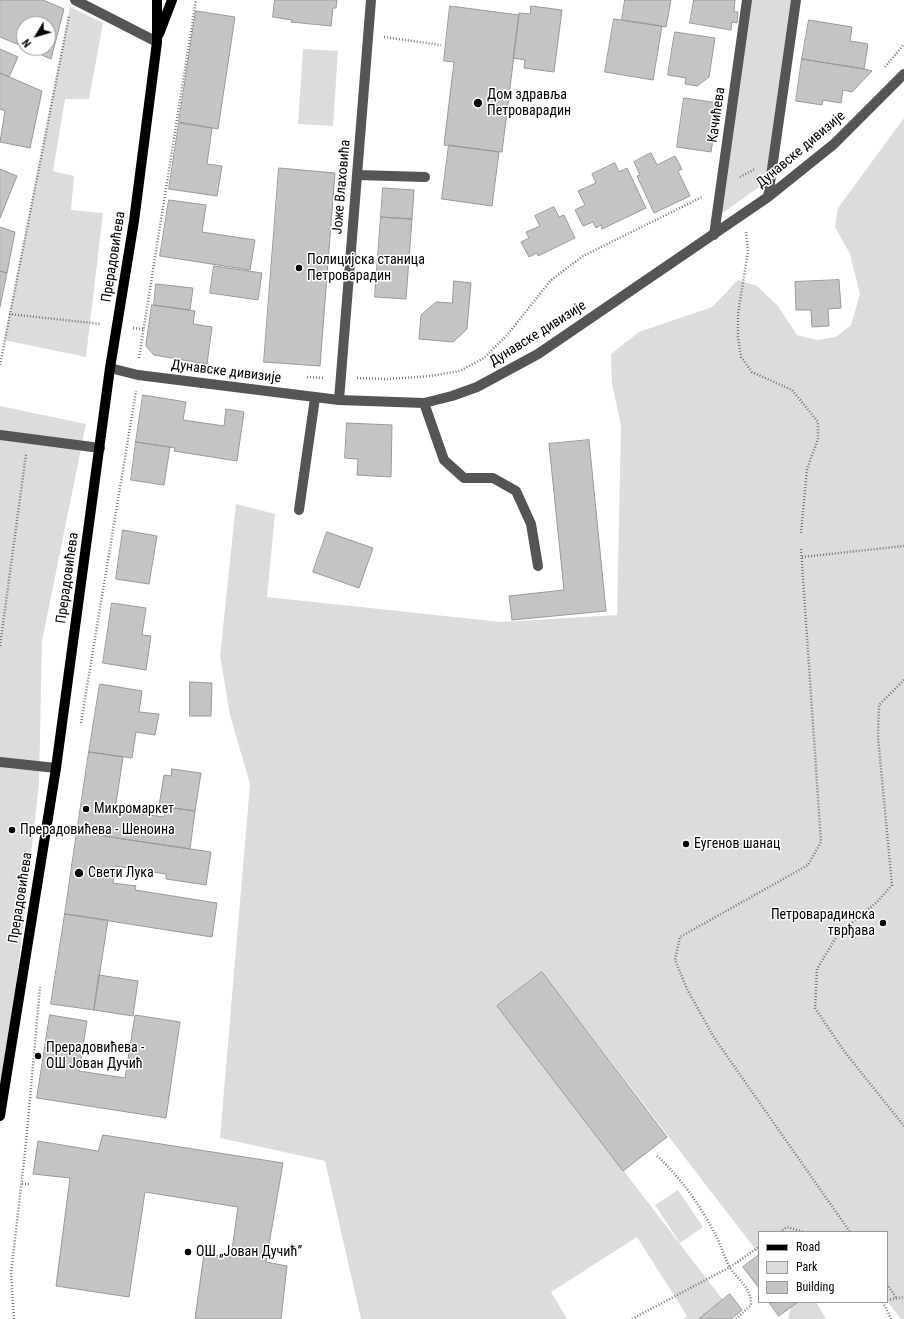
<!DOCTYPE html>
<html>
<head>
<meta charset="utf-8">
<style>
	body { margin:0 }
	#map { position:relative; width:904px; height:1319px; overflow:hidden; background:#fff; font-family:"Roboto Condensed",sans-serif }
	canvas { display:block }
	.legend { position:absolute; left:758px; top:1231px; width:130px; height:72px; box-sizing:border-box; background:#fff; border:1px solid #999; margin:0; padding:5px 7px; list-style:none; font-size:12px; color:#000 }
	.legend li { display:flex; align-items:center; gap:8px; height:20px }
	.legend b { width:20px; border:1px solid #999 }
	.north { position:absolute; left:16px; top:16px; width:40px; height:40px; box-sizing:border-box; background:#fff; border:1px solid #999; border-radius:50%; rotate:232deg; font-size:11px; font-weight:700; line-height:16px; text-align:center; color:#000 }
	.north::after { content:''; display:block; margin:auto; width:14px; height:18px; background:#000; clip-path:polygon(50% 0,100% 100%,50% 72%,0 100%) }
</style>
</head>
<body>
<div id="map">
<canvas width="904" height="1319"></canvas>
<ul class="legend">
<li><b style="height:5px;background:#000"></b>Road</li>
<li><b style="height:11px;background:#dcdcdc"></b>Park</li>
<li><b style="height:11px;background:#c4c4c4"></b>Building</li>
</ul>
<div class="north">N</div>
</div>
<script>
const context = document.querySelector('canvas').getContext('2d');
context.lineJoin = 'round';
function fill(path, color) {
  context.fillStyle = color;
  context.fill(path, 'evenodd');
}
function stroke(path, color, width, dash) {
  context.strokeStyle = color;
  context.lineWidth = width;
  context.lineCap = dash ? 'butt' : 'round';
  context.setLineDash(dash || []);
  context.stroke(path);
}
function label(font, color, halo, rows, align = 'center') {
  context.font = font + ' "Roboto Condensed",sans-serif';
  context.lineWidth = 3;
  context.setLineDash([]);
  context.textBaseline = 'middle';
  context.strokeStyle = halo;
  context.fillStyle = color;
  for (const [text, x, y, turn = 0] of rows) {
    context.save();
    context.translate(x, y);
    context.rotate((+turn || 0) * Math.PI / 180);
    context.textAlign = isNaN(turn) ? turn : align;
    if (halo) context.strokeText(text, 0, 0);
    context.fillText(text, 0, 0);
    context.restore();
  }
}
const green = new Path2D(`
	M751,0H792L766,182L720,215Z
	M70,7L103,23L89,99H65L53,171L74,176L71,210L103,213L86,357L4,340Z
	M303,49L338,51L333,126L298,124Z
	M904,118V1319H901L887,1301V1232H759V1254L542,972L497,1006L723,1300L699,1319H683L687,1316L637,1237L551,1292L567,1319H361L325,1161L220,1138L250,784L230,715L220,656L236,504L275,514L267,597L501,622L617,615L621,426L612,384L611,354L639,332L712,307L738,280L757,286L778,306L797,335L817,340L836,337L851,325L860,294L850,254L835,227L838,208Z
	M0,406L86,424L42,641L39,784L0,1128Z
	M678,1190L703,1227L680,1243L655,1205Z
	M798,1302H816L826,1319H788L791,1307Z`);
const building = new Path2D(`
	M0,0H43L64,9L51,59L26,48H48V24H24V47L0,37Z
	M275,0H337L336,8H333L331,26L291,22L292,20L273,17Z
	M625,0H671L666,27L622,20Z
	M694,0H735L734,12H738L737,23L732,22L731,30L690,23Z
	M450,6L519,15L502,152L444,145L454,62L444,61Z
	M531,6L562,10L554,72L524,68L525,60L513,58L519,13L530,14Z
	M196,11L235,17L218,129L179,122Z
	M614,19L662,26L653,80L605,72Z
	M809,20L852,27L850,41L868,44L864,69L802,59Z
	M675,32L715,38L709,77L697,86L685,84L686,78L668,75Z
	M0,49L18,57L9,77L0,73Z
	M802,59L864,69L872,71L852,92L843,90L841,103L823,100L822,105L796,101Z
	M0,73L42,91L30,148L0,142L5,111L0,109Z
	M684,98L719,103L711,152L677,147Z
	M179,123L212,128L207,164L222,166L217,196L169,189Z
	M449,145L499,152L492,206L442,199Z
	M651,153L657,165L675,156L682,169L678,171L690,196L654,213L637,176L640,175L634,162Z
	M615,163L619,172L627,168L646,208L602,229L601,225L596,228L593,222L583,226L575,210L585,205L578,191L596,183L592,174Z
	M279,168L335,173L320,366L264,362Z
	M0,169L17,176L0,218Z
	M383,188L414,190L412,219L381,217Z
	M169,200L206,205L202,232L255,240L250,270L160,256Z
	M554,207L559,217L564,215L575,238L538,256L537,253L529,257L521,242L529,238L526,232L540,226L535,216Z
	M381,217L412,219L409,259L378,256Z
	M0,227L15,232L7,273L0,271Z
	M378,256L409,259L406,299L375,297Z
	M214,266L262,273L258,300L210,293Z
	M0,271L7,273L0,307Z
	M839,280L841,308L828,309L829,326L812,327L811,310H796L795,282Z
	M454,281L471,283L467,329L453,342L419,339L421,315L436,302L452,303Z
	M156,284L193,288L190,310L154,305Z
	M152,305L195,311L193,324L212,327L207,364L154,355L146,346Z
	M143,395L186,402L183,420L224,426L226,409L244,412L237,461L174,451L175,448L136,442Z
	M347,423L392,425L391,477L357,475L358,459L345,458Z
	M589,440L606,611L512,620L509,596L564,590L549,444Z
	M136,442L170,447L164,485L131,480Z
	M123,530L157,536L149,584L116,579Z
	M327,532L373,548L359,588L313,572Z
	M112,603L146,608L142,635L151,636L146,670L103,663Z
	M190,682L212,683L211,716H190Z
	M100,684L142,691L139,712L159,714L155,735L136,732L132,758L89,752Z
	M89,752L123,757L115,810L164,817L166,807L195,811L190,849L77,832Z
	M172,769L201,773L195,811L159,806L164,775L171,776Z
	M77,832L211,852L206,885L166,879V874L116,866L113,883L136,886L135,890L217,903L212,937L65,914Z
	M65,914L108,920L94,1010L51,1004Z
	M542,972L667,1137L623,1171L497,1006Z
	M99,975L138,981L133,1016L94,1010Z
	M50,1015L87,1021L79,1071L125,1078L135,1015L180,1022L166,1118L37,1098Z
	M103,1135L283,1163L266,1262L287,1266L281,1319H195L204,1254L231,1257L238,1207L145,1192L129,1297L56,1286L70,1178L33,1174L38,1141L98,1151Z
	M759,1255V1288L743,1267Z
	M730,1294L742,1310L731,1319H699Z
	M769,1302H798L779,1316Z`);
const path = new Path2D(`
	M384,37L441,45
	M885,67L904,44
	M740,177L755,169
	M746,232L748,251L738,314V337L741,357L752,372L792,390L818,422V439L807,469L801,533
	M9,314L101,324
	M133,328L143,329
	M139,358L196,0
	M0,365L69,16
	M307,377L324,378
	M357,378L387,379L430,376L460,371L484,358L508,334L551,280L583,256L702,197
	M801,549L821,842L808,865L680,937L675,960L687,989L713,1036L850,1232
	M802,557L904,546
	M0,646L26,454
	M904,680L879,705L878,737L892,885L877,902L838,934L817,969L815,1008L844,1051L904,1126
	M81,723L136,391
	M657,1156C682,1179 703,1209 718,1240C722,1249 725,1258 729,1266C738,1281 751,1286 751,1305L736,1319
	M22,1184H30
	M780,1232L787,1227L804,1232
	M887,1284L897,1299
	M887,1300L904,1297
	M883,1302L891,1319
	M14,1319L11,1274L26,1143L40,987
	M632,1319L730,1267L759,1247`);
const minor = new Path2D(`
	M75,0L157,42
	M358,175L425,177
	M768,197L796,0
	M714,235L747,0
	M110,368L138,375L339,400L424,403L452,396L477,387L538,354L768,197L834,144L904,74
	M339,400L371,0
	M424,403L444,460L464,478H493L516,491L531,524L538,566
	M0,435L100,448
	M299,510L315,398
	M0,762L56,768`);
const major = new Path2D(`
	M159,34L172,0
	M0,1116L56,768L110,368L134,221L157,42V0`);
const markers = [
	[478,103,5,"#000"],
	[299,268,4,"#000"],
	[86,809,4,"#000"],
	[12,830,4,"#000"],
	[686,844,4,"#000"],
	[79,873,5,"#000"],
	[883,923,4,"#000"],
	[38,1056,4,"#000"],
	[188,1252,4,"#000"]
];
const poiNames = [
	["Дом здравља",487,95],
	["Петроварадин",487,111],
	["Полицијска станица",307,260],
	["Петроварадин",307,276],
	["Микромаркет",94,809],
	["Прерадовићева - Шеноина",20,830],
	["Еугенов шанац",694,844],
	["Свети Лука",88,873],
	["Петроварадинска",875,915,"right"],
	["тврђава",875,931,"right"],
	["Прерадовићева -",46,1048],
	["ОШ Јован Дучић",46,1064],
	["ОШ „Јован Дучић”",196,1252]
];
const streetNames = [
	["Качићева",717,115,-82],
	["Дунавске дивизије",801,150,-40],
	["Јоже Влаховића",342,187,-85],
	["Прерадовићева",114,257,-81],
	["Дунавске дивизије",538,334,-32],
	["Дунавске дивизије",226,372,7],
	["Прерадовићева",68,578,-82],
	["Прерадовићева",21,898,-81]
];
fill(green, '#dcdcdc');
fill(building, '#c4c4c4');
stroke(building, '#999', 1);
stroke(path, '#777', 2.5, [1, 2]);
stroke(minor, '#555', 10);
stroke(major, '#000', 10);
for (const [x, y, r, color] of markers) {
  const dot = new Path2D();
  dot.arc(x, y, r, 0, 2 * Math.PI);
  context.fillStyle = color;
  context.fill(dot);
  stroke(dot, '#fff', 1.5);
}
label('14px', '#000', '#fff', poiNames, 'left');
label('14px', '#000', '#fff', streetNames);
</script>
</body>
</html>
